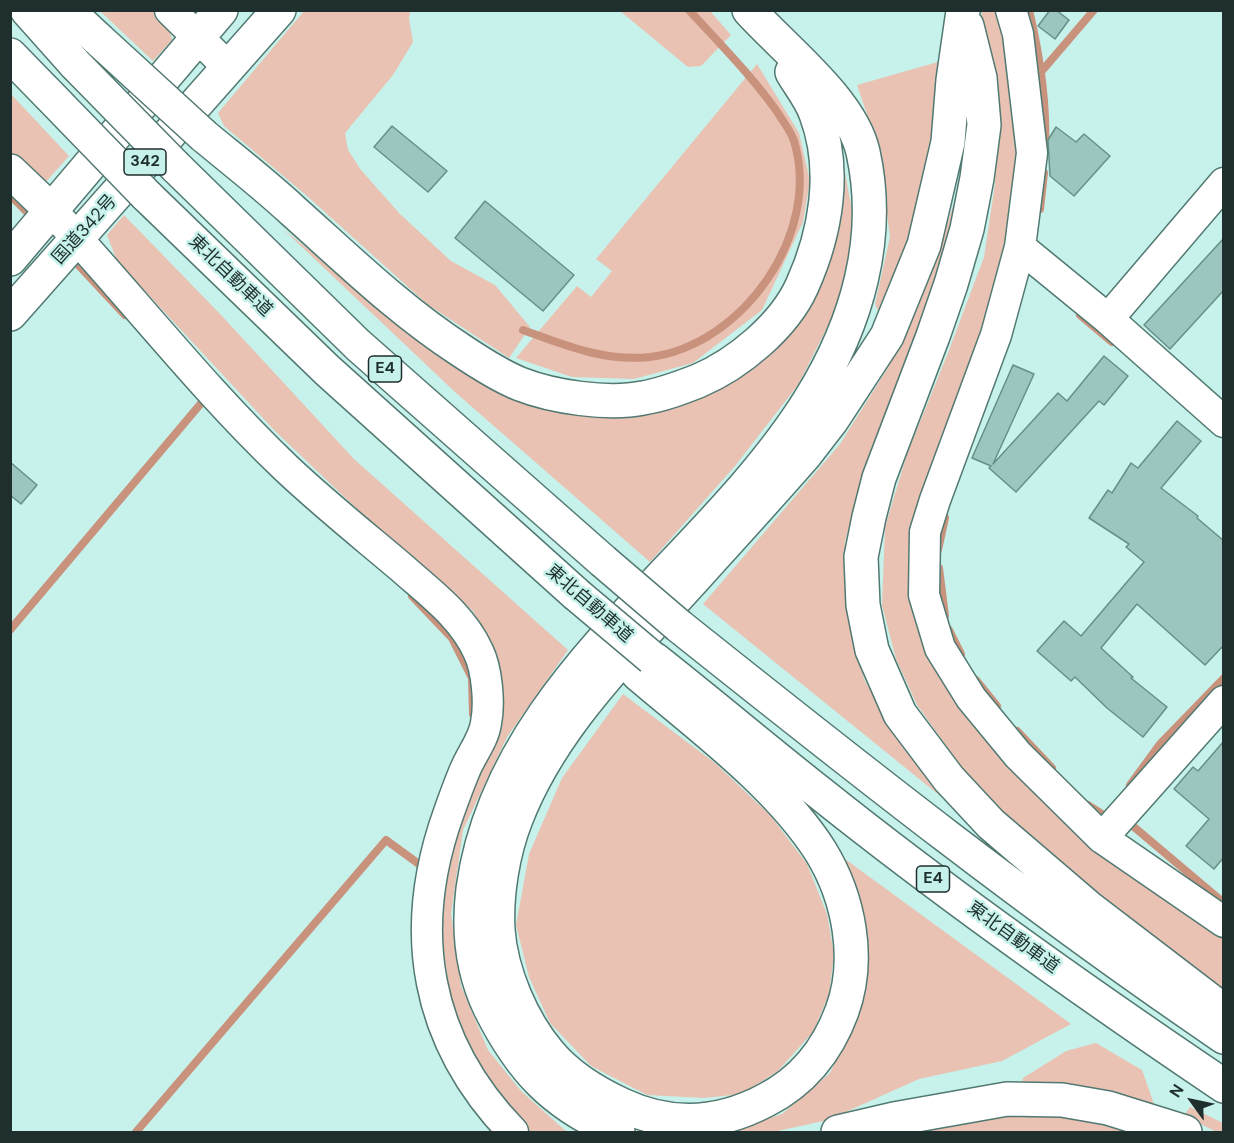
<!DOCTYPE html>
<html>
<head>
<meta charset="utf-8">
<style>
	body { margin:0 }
	#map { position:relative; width:1234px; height:1143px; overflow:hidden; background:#c7f2eb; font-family:"DM Sans",sans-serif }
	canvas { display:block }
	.frame { position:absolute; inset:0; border:12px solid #1e2f2d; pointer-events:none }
	.north { position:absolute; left:1162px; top:1071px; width:60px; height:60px; -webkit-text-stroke:4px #c7f2eb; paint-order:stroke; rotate:303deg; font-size:16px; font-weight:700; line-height:24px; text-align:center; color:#1e2f2d }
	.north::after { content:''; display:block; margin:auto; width:21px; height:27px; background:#1e2f2d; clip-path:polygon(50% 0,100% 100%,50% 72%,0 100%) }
</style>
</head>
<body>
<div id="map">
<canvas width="1234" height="1143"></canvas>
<div class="frame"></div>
<div class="north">N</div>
</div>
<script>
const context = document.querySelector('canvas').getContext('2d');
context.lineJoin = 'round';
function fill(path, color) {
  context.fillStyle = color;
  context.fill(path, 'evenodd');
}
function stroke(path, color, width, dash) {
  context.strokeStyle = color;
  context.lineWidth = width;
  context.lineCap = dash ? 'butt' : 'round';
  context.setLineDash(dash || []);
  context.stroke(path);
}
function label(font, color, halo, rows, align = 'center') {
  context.font = font + ' "DM Sans","Noto Sans JP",sans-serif';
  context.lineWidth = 5;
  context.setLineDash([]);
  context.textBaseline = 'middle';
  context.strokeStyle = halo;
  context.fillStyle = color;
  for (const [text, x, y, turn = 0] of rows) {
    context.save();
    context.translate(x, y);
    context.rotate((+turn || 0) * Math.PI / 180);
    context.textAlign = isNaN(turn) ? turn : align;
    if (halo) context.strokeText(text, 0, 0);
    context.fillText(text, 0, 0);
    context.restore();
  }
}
const green = new Path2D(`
	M100,11H152L169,28L172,40L153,61Z
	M304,11H410L409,19L413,42L393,75L345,133L348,150L361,170L400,214L451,261L495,285L530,327L509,358L427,304L307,196L224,126L218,113Z
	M620,11H710L731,35L701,66L688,67Z
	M981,11H1000L1019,106L1013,212L1000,279L912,529L935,668L1223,936V988L1203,975L1075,878L1007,820L962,768L917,705L896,659L882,605L885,527L907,454L948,353L984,257L995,184L997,85Z
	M938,62L940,106L919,224L886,303L878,311L875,304L890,237L878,147L857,85Z
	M757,64L799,133L810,181L803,222L762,310L693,363L634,379L572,377L516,358L577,286L591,297L612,271L596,259Z
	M10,93L69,156L44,184L11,158Z
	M842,157L855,226L839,304L798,385L735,466L650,562L456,393L283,229L390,314L608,415L795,319Z
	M957,194L942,268L908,360L871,449L845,542L850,614L864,679L903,748L960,812L703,604L840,444L889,366L933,267Z
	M124,215L222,316L354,459L568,650L507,737L463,830L451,914L461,986L488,1050L521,1091L567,1132H530L481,1084L453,1018L438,910L466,790L498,665L473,611L402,552L274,430L117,261L107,235Z
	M623,694L715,763L770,815L807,864L827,914L834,954L829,994L813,1032L778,1071L742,1094L704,1098L647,1095L591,1066L550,1023L529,977L516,925L529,854L562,778Z
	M845,859L1071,1024L1002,1061L919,1079L828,1120L773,1132H702L740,1128L782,1114L830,1073L859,1012L869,954L861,904Z
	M1096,1043L1142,1070L1154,1104L1113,1093L1022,1084L1023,1078L1066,1051Z
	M1190,1107L1223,1123V1132H1217L1184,1116Z
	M1046,1115L1103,1121L1140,1132H916L988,1116Z`);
const stream = new Path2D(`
	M1029,10C1040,56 1047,103 1045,149
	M1041,72L1094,10
	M10,195L34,219
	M1040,209L1044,173
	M70,256L125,315
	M1080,315L1112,342
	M523,330C564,345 605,362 650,357C744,345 822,232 794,141C791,131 783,122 778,113C752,76 720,44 689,10
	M938,550L945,518
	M939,568L945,616
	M412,596L452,638L472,678L473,714
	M10,630L203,401
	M949,630L961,654
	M976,680L997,706
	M1017,731L1052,768
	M1130,785L1160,744L1224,678
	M1088,805L1110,819
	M1125,824L1134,827L1224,903
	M136,1132L386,840L423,867`);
const building = new Path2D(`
	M1050,10H1056L1069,20L1055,39L1038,26Z
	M392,126L447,171L428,192L374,147Z
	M1056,127L1076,142L1084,134L1110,156L1074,196L1050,176L1048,140Z
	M485,201L574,275L543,311L455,238Z
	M1224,238V290L1170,349L1144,325Z
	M1104,356L1128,376L1104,405L1099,401L1016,492L989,468L991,466L972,458L1013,365L1034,374L993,464L1058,393L1067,401Z
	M1177,421L1201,441L1161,488L1198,516L1197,518L1224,541V645L1205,665L1137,604L1101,648L1133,677L1131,678L1167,707L1143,737L1107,708L1075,677L1071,681L1037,651L1064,621L1081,636L1144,562L1126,547L1129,544L1089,518L1108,490L1112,493L1131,463L1138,468Z
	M10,462L37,485L21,504L10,495Z
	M1224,741V857L1214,869L1186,846L1209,819L1174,789L1193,767L1198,771Z`);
const street = new Path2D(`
	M170,10L229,68
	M1011,10L1018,34L1032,153L1020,247L996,335L935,500L925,532L924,595L940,648L971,698L1018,755L1102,838L1224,922
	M52,211C131,296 202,388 286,468C323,503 363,535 402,568C430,593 462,616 478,651C487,669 490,703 486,723C484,739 471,755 465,770C459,784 454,798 449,812C406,931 425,1041 513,1132
	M1020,247L1108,319L1224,422
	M1108,319L1224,183
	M1102,838L1224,701`);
const secondary = new Path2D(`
	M10,171L52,211`);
const highway = new Path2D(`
	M27,10L76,65
	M67,10L98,39
	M967,26L980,78L984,125L977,178L967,229L951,284L933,336L879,478L869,517L861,557L863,605L872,650L900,714L949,779L991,824L1088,907L1224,1011
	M10,55L49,95
	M204,136C233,160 264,184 292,210C347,259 400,311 462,351C480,363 500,376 520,384C553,397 608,405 643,398C662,395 680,388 698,381C738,364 784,326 802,286C826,233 837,170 816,114C811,99 800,86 792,72
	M176,167L358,345L603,561
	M146,195L327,370L576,594
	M10,259L221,10
	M10,314L279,10
	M679,626C857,768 1035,909 1224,1037
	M654,659C710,703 764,749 820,793C950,897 1086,993 1224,1086
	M638,674C699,726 778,784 821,852C849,898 861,959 842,1011C828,1049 803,1081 766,1100C719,1125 671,1128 622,1105C596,1093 568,1076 549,1053C522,1021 501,972 498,930C496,894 503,852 516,819C546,741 604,678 659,617C708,563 757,510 805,455L832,420L887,336L924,245L948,142L953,80L963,11
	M618,1132C554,1105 521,1070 490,1008C472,971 468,929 473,889C501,681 708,565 811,398C857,323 882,238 863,152C851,100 785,50 749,10
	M838,1132L894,1119L1007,1099L1062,1100L1108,1108L1185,1132`);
const highwayBridge = new Path2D(`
	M98,39L204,136
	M76,65L176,167
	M49,95L146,195
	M603,561L679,626
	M576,594L652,658`);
const shields = [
	[145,162,42],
	[385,369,33],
	[933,879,33]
];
const shieldNames = [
	["342",145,162],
	["E4",385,369],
	["E4",933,879]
];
const streetNames = [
	["国道342号",85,230,-48],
	["東北自動車道",230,276,44],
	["東北自動車道",589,604,41],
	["東北自動車道",1013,938,36]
];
fill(green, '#e9c2b3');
stroke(stream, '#c8927d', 8);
fill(building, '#9bc5be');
stroke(building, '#668f88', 1.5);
stroke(street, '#517972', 33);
stroke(secondary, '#517972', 36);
stroke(highway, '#517972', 36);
stroke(street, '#fff', 30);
stroke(secondary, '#fff', 33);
stroke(highway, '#fff', 33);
stroke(highwayBridge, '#517972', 36, []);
stroke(highwayBridge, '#fff', 33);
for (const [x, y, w] of shields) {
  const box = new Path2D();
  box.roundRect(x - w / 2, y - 13, w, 26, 4.5);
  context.fillStyle = '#c7f2eb';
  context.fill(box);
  stroke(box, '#1e2f2d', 1.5);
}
label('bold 16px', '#1e2f2d', null, shieldNames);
label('18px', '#1e2f2d', '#c7f2eb', streetNames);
</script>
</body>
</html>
